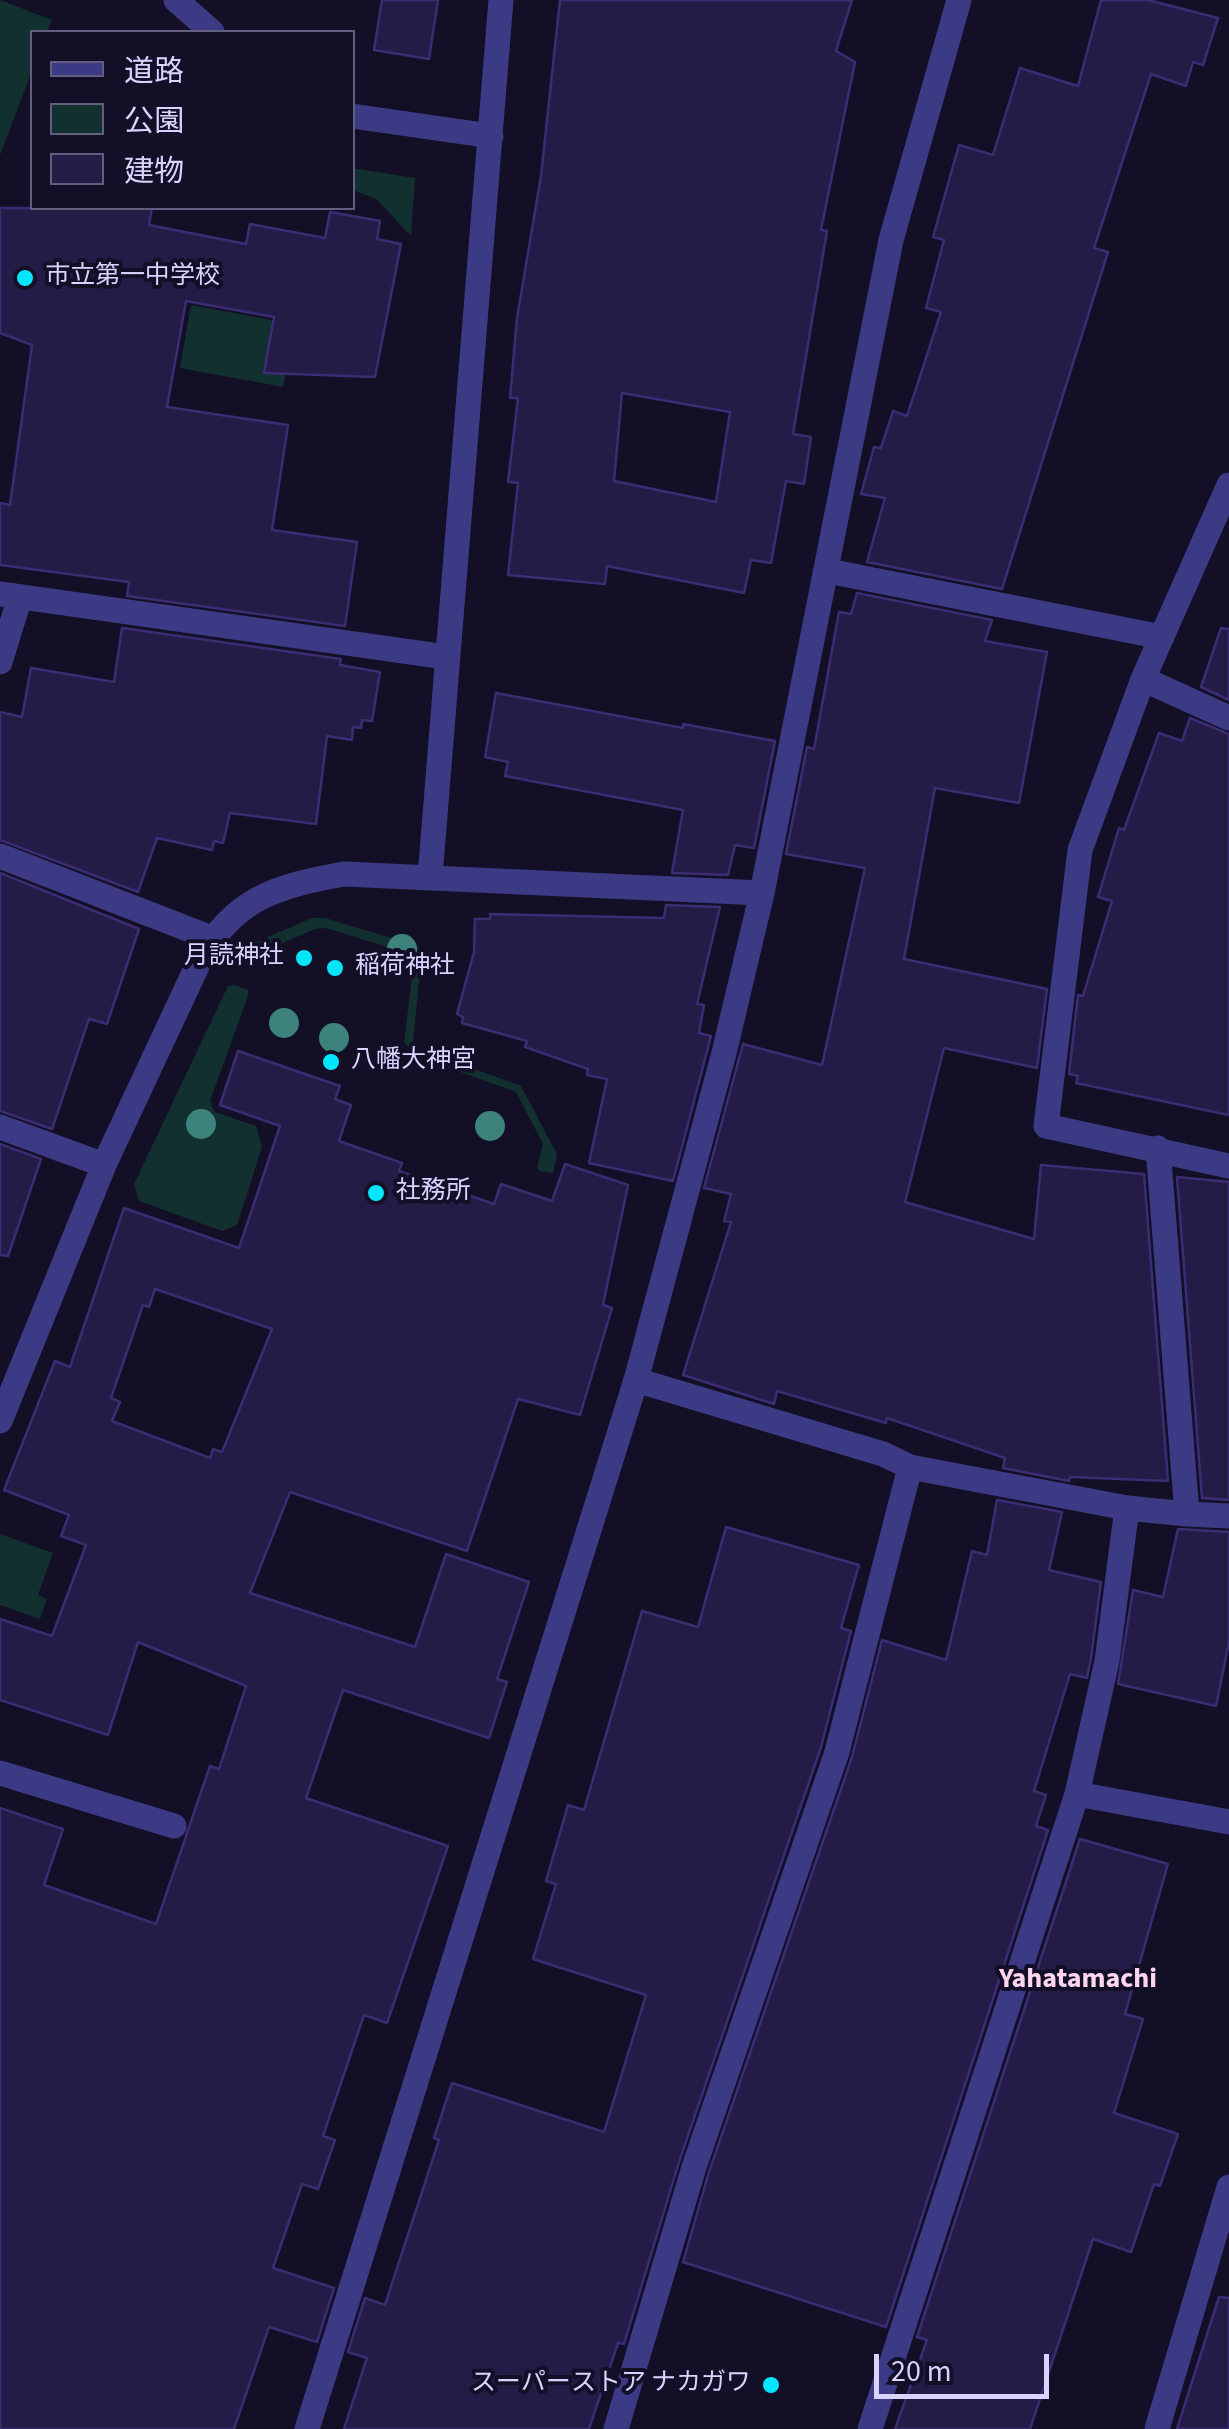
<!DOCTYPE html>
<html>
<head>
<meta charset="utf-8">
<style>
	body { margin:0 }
	#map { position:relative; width:1229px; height:2429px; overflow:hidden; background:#130f26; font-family:"Source Sans 3","Noto Sans JP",sans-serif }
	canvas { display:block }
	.legend { position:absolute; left:30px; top:30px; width:325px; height:180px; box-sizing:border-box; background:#130f26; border:2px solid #625e7d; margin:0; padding:12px 18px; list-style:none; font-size:30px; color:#d9d4ff }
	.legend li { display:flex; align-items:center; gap:20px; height:50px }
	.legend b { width:50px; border:2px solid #625e7d }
	.scale { position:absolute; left:874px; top:2354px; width:175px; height:45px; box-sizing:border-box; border:5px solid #d9d4ff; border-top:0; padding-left:12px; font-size:30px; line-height:35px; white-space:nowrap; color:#d9d4ff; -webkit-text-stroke:8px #130f26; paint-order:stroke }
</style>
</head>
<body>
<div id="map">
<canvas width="1229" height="2429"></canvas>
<ul class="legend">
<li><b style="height:12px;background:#3d3a85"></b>道路</li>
<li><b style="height:28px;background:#12302f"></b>公園</li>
<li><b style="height:28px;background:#241b47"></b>建物</li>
</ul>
<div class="scale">20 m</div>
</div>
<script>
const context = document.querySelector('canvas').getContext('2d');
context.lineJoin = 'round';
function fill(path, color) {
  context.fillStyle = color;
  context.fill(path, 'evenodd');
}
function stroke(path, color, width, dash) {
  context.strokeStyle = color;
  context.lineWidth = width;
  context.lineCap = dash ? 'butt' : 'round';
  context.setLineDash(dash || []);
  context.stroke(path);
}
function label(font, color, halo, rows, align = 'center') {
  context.font = font + ' "Source Sans 3","Noto Sans JP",sans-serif';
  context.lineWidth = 8;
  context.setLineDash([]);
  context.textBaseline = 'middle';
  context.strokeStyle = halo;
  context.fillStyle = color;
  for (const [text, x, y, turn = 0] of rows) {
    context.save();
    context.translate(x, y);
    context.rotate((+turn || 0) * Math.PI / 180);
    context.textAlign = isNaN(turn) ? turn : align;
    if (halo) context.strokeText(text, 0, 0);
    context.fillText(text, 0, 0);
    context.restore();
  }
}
const green = new Path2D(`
	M0,0L52,20L47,32H32V71L0,155Z
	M353,168L415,178L411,236L376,199L353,190Z
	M191,305L272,320L269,340L291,345L283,387L180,368Z
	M312,918H325L418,946L422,953L413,1041L420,1049L521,1086L557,1154L553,1173L539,1171L537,1167L543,1144L516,1092L416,1056L404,1042L414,960L410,954L326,928L315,929L257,954L253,960L242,958L243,949L247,946Z
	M235,985L248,990V996L210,1101L215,1112L256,1126L262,1147L237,1225L222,1231L139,1201L134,1184L228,986Z
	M0,1534L53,1553L38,1595L47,1599L40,1619L0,1605Z`);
const building = new Path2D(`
	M382,0H438L429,59L374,50Z
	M560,0H852L836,51L855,62L821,230L827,231L793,434L811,437L804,484L786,481L771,563L751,560L744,593L607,566L605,584L508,575L518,483L508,482L518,398H510L517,318L541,176ZM622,393L730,412L716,502L614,481Z
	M1101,0H1148L1218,18L1203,65L1193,62L1186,86L1151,74L1094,248L1108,252L1002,589L867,562L885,498L861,494L874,447L881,448L893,411L907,416L941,312L926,308L944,240L933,237L959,145L993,155L1020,68L1078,86Z
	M0,208H152L149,225L246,244L250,224L325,238L330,212L380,221L377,239L401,244L375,377L264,373L274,317L186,301L167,407L288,425L272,530L357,542L345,626L127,596L129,582L0,565V503L10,505L32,345L0,333Z
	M857,593L992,620L985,641L1047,652L1019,803L935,788L904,959L1047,989L1037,1068L944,1048L905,1202L1034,1239L1041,1165L1144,1174L1168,1481L1070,1477L1069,1481L1003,1468L1005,1458L887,1418L886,1423L777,1391L774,1404L683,1375L731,1222L724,1221L731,1194L704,1188L743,1044L822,1065L865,868L786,854L807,747L814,749L839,612L851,614Z
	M122,628L341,659L340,665L380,672L372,721L362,720L361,728L353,727L352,740L327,736L316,824L230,813L223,843L214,841L212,850L157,838L138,892L0,840V712L22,717L31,668L114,682Z
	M1221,628L1229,629V700L1201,687Z
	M496,693L683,728V724L775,741L754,848L735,845L728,875L672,873L683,810L505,776L508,762L485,757Z
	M1190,718L1229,734V1115L1076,1083L1078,1076L1069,1074L1078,995L1083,996L1112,901L1098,897L1119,828L1124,830L1159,733L1182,741Z
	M0,873L139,929L107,1024L89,1019L52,1129L0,1111Z
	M666,905L720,907L697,1004L704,1005L699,1033L711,1036L673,1181L589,1163L607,1079L587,1075L588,1069L525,1047L527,1041L462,1023L463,1017L457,1014L474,952L475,919H490V914L664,918Z
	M238,1051L340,1086L335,1099L351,1105L339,1141L402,1163L399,1171L494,1204L501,1184L552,1201L565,1164L628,1185L603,1305L612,1308L580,1415L518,1399L467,1551L290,1492L250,1593L415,1647L446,1554L529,1582L497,1679L507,1682L489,1738L343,1690L306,1798L448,1846L387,2023L364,2015L323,2136L335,2140L318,2189L302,2184L273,2268L334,2288L317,2342L269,2327L234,2429H0V1808L63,1829L44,1885L156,1924L210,1766L219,1769L246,1686L138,1642L108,1735L0,1700V1619L52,1636L86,1545L61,1536L69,1515L4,1490L55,1361L70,1367L124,1208L239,1248L280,1126L220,1105ZM155,1289L272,1329L222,1452L213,1449L210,1458L112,1421L120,1402L111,1398L143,1305L149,1307Z
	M0,1144L41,1159L8,1256L0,1255Z
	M1177,1177L1229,1182V1500L1202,1498Z
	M997,1500L1062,1512L1049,1570L1101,1582L1091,1658L1087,1678L1070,1674L1034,1791L1046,1795L1036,1826L1048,1830L886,2327L683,2262L709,2172L852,1757L882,1640L946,1660L972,1551L987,1555Z
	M726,1527L859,1565L841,1628L851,1631L821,1747L679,2162L624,2344L618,2343L589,2429H344L367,2358L348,2352L365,2298L385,2305L439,2140L434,2138L452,2083L604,2132L646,1995L533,1959L556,1884L546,1881L568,1805L584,1810L642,1611L698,1627Z
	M1178,1529L1229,1532V1642L1216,1706L1118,1684L1133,1590L1163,1597Z
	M1080,1839L1168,1864L1125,2014L1143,2019L1114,2113L1178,2134L1160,2186L1154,2184L1131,2252L1093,2239L1030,2429H895L927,2340L917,2337Z
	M1219,2297L1229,2298V2429H1177Z`);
const service = new Path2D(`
	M176,0L212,32
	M352,116L491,136
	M636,1380L883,1454L910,1467L1127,1508
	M616,2429L694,2167L837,1752L910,1467
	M870,2429L1077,1794
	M1157,2429L1229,2187`);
const minor = new Path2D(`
	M1229,485L1143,679L1080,850L1046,1126L1229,1166
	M828,571L1162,637
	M0,594L446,657
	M0,662L20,597
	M1143,679L1229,718
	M0,856L211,938
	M430,877L501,0
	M0,1127L104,1165
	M1158,1148L1187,1514L1229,1516
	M0,1421L104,1165L199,962C233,898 277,886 344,874L762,893
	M1187,1514L1127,1508L1107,1661L1077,1794L1229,1822
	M0,1773L174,1826
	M307,2429L636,1380L724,1053L762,893L891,240L959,0`);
const trees = [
	[402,949],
	[284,1023],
	[334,1038],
	[201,1124],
	[490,1126]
];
const markers = [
	[25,278,10,"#00e5ff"],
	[304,958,10,"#00e5ff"],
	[335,968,10,"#00e5ff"],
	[331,1062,10,"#00e5ff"],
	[376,1193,10,"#00e5ff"],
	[771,2385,10,"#00e5ff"]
];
const poiNames = [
	["市立第一中学校",45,278],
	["月読神社",284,958,"right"],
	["稲荷神社",355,968],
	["八幡大神宮",351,1062],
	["社務所",396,1193],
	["スーパーストア ナカガワ",751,2385,"right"]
];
const neighbourhoodNames = [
	["Yahatamachi",1078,1981]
];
fill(green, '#12302f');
fill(building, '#241b47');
stroke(building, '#3b2d73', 2.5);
stroke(service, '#3d3a85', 25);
stroke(minor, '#3d3a85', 25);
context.fillStyle = '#3d827b';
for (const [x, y] of trees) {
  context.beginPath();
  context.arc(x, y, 15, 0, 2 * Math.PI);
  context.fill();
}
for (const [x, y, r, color] of markers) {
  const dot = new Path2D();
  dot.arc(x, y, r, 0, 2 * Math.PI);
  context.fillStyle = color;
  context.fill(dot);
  stroke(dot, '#130f26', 4);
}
label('25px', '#d9d4ff', '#130f26', poiNames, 'left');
label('bold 28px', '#ffd6f0', '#130f26', neighbourhoodNames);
</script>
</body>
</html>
